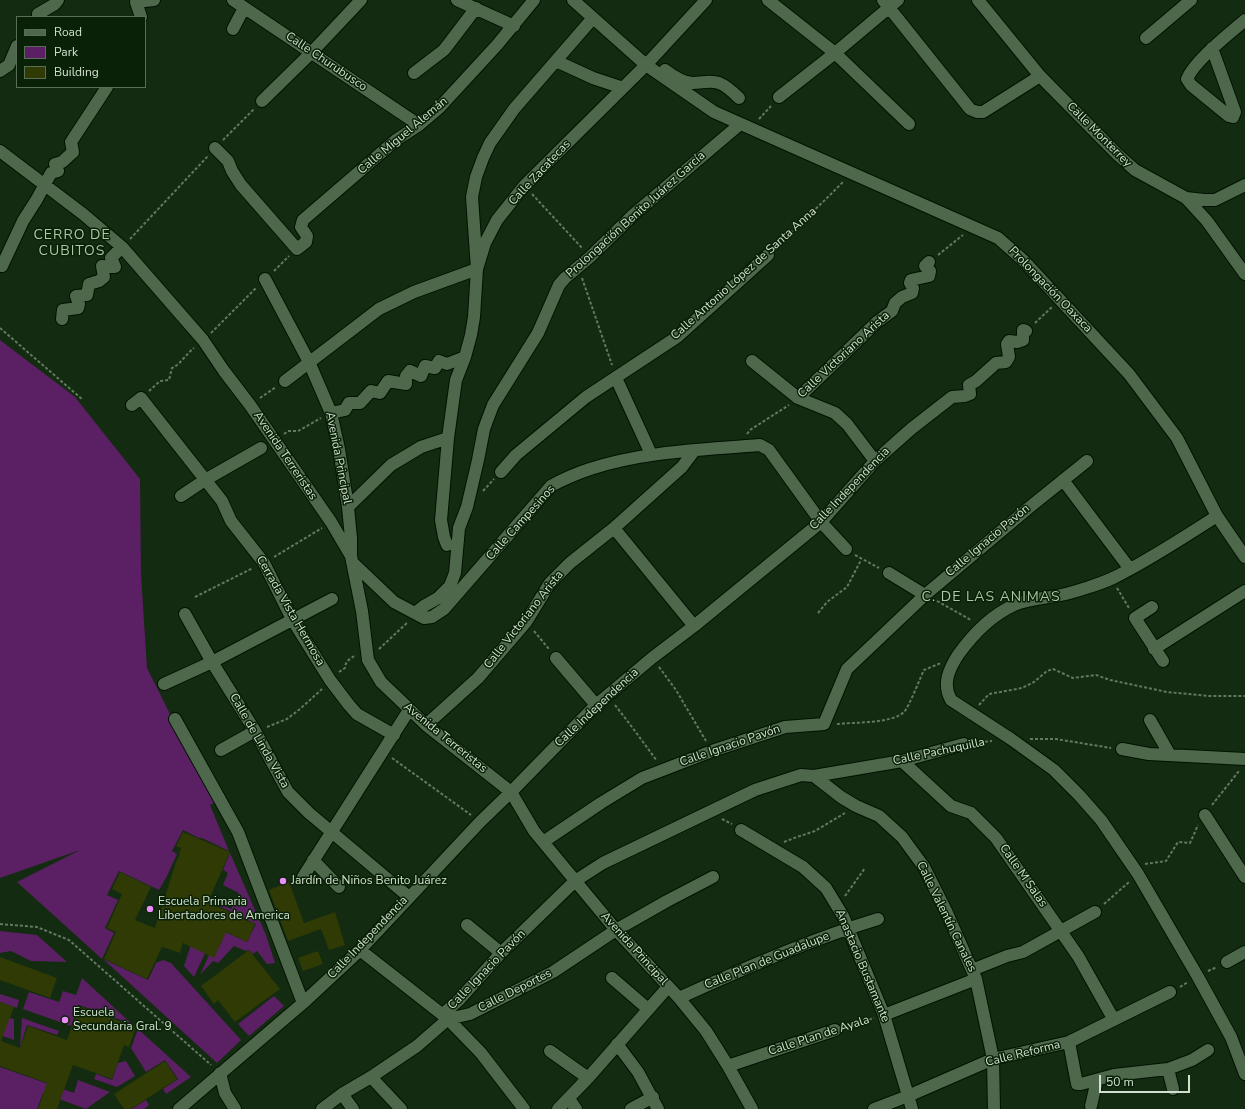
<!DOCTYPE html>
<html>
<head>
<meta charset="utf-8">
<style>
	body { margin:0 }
	#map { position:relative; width:1245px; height:1109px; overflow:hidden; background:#132b10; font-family:"Nunito Sans",sans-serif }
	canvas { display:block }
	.legend { position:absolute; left:16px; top:16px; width:130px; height:72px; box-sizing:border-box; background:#092107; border:1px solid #596d57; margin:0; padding:5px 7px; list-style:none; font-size:12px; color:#d1e0cf }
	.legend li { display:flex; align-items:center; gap:8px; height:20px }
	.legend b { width:20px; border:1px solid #596d57 }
	.scale { position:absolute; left:1099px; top:1075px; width:91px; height:18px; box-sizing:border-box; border:2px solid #d1e0cf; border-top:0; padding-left:5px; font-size:12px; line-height:14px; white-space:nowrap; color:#d1e0cf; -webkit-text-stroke:3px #092107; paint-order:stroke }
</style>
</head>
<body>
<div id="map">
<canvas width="1245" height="1109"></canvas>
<ul class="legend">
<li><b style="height:5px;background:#4e684b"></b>Road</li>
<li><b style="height:11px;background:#5a2063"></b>Park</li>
<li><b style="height:11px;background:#2f3a05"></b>Building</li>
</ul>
<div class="scale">50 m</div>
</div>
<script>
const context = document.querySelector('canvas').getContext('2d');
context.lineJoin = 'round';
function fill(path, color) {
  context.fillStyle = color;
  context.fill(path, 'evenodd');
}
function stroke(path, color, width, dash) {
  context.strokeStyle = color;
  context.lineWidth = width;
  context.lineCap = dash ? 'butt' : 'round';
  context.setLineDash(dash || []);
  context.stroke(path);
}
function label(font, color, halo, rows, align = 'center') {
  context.font = font + ' "Nunito Sans",sans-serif';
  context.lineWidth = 3;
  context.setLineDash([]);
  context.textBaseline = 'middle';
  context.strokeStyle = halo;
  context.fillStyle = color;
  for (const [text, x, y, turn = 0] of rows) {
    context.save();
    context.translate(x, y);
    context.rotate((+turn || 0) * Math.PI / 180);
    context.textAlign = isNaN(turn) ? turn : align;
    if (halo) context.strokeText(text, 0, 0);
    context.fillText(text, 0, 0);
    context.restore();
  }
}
const green = new Path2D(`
	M0,340L75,397L140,479L141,575L147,668L189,752L216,802L210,805L229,851L202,838H199L183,830L172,851L177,854L167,876L159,890L119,871L107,895L118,900L105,928L114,933L102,959L17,882L80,850L0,878Z
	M230,853L266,935L275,963L267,964L257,951L253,954L249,950L246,951L234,946L218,963L213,961L200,975L209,955L214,957L222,941L201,931L205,953L194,977L184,966L199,920L247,942L256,924L213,903L214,901L231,909L239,893L223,885L228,873L223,870Z
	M0,931L37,935L67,962L31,961L11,951L0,953Z
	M103,959L148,980L156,963L163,960L171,963L241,1040L217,1063Z
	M82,978L132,1024L79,1005L71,1026L23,1009L29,992L59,1002L63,991L76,995Z
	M0,994L19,1000L17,1008L0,1002Z
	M274,996L284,1006L249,1036L238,1024Z
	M10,1018L14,1019V1040L0,1035V1025Z
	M22,1018L59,1031L57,1035L27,1025L20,1047Z
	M138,1029L191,1077L166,1094L163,1089L178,1079L165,1060L146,1072L131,1048Z
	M126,1061L135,1076L117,1087L94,1079L96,1074L112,1080L118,1063Z
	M0,1067L74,1093L78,1080L110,1092L86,1109L43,1093L37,1109H0Z
	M146,1100L149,1105L144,1109H132Z`);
const building = new Path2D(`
	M183,832L230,852L208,902L255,924L247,942L226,932L214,958L183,943L180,953L162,947L147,979L104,959L116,932L107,928L122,894L112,889L120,872L151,887L135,920L155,928L176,862L180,854L179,853L181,848L176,846Z
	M289,882L304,923L335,912L345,945L329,950L321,929L288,941L269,890Z
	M249,950L280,989L235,1022L218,1000L214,1004L201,986Z
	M318,951L323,964L303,971L298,958Z
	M0,957L57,978L50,998L0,980Z
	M0,1002L14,1007L1,1041L20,1048L28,1026L67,1040L79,1006L136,1027L129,1047L124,1045L112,1079L73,1065L57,1109H38L47,1083L0,1066Z
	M165,1061L177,1079L131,1109H124L114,1094Z`);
const path = new Path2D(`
	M759,119L771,106
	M223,140L254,109
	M532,194L583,249
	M130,239L208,156
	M776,247L828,197L843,182
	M938,255L963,235
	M274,271L289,256
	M582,278L612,365
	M1035,323L1052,307
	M0,328L83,400
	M211,333L256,288
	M149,391L160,381L169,380L172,368C181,364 186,354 194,348
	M260,398L276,387
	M284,434L288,431H298L321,418
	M747,434L750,430L789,405
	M483,491L494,479
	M855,555L879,568
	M274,557L322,528
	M1117,588L1129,608
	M195,597L253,568
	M937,601L971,620
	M818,613L827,602L847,587L861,560
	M534,631L549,649
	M379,649L408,622
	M659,667L676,690L706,741
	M339,672L345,668C345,661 351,658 356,655
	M615,705L632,727L657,761
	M979,705L989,694L1022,688L1034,682L1047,671L1053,669L1073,678L1096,675L1110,680L1167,692L1209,696H1245
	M837,724C855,722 891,724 904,712C909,707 920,678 924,670L941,663
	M267,727L287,719L300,709L322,689
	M1030,739H1056L1111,748
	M975,743L992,741
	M392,758L471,815
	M1212,805L1239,771
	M722,819L732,824
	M784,842L797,837L815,831L845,813
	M1145,864L1166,861L1178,842L1190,843L1198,825
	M845,896L865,868
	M1104,904L1129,882
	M0,924L37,927L69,940L211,1065
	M1208,971L1217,967
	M1180,987L1188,982
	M845,1027L874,1018`);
const minor = new Path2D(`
	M233,0L419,125
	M457,0L514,26
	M573,0L646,65L714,112L998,238L1024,261L1129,374L1177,438L1217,516L1245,557
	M768,0L835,53L909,124
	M883,0L970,109L977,112H983L1040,76
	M978,0L1040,76L1118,155L1135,170L1186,198L1207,221L1245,274
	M38,17V14L55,4L58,0
	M141,17L136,2L154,0
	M233,29L244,8
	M1146,38L1191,0
	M1212,48L1235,112L1233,117L1229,116L1191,85L1187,79C1195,60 1229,34 1245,20
	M556,61L593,78L623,88
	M665,70C673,76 683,83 693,83C702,83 710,80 719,83C727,86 733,92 739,98
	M0,71L9,65L17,46
	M414,73L444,50L476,8
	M779,97L835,53L898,0
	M262,101L312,52L361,0
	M215,148L228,161L232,171L241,185L297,249L306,242L307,236L301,227L303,220L396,140L419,125L439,108L497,45L534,0
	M0,151L83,214L122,247L203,340L224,371L250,405L331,522L351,556L362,611L368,660L381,682L426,725L511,792L534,831L616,930L679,998L706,1031L728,1066L752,1109
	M1186,198L1204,200H1215L1245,185
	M2,266L23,221L37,199L51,173L58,171L55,164L62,162L73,152L71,142L107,87
	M265,279L309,362L331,413L339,449L348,507L351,538V555
	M62,319L63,310L78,308L79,304L76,296L87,295L89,284L99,281L104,277L102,266L115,267L111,258L122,247
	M752,361L798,398L835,413L847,424L875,461
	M616,378L651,454
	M285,381L379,309L414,292L477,269L485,243L497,220L524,186L646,65L706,0
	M798,398L877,322L892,311L895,303L902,297L912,293L913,288L910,283L911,280L929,276L930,271L925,266L929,262
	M132,405L141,398L222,501L231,521L264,563L292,619L330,680L349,705L357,714L394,735
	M331,413L345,410L349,403H360L371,391L380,393L388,381L406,384V376L410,371L421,376L425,366L435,368L439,361L447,364L465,357
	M501,472L516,455L586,397L677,337L768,255
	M1063,480L1130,569
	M181,496L205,480L261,448
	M348,507L391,465L421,447L448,438
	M1217,516C1184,537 1148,561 1113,578C1100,584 1075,592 1061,595C1046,598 1028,599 1014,605C990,616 973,634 958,655C949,669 942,684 951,700L1011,739L1054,770L1079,795L1101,820L1138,874L1198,977L1231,1037L1245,1074
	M614,528L694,626
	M447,545L444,537L441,520L448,438L456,380L465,357L471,335L474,317L477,269L472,197L476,177L483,158L490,143L514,109L593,18
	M352,562L394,602L424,618L432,617L444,609L551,486C565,478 575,474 590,469C645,451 703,450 760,445L769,450L821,522L846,549
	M889,573L925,595
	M1152,607L1135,618L1163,661
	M415,613L424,606L438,598L450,586L455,573L459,528L467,507L478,460L484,429L493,405L538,333L559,285L565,278L590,257L633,215L739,125
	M185,614L212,662L255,731L288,792L309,813L409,897
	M1154,649L1245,591
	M556,658L596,705
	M164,684L212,662L332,599
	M175,719L238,832L303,1003
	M1150,720L1170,755
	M426,725L478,678L526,622L550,583L570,563L614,528L682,467L694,451
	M1122,749L1149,754L1245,759
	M221,750L255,731
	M902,761L951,806L971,813L996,838L1078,956L1114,1020
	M814,776L841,797L856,806L879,816L902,837L924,867L946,911L976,979L993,1059L994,1109
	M1205,815L1245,877
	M741,830L803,867L826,888L843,916L884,1015L912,1109
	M543,842L601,803L642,778L712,751L785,727L824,724L847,669L925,595L1031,506L1087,461
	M313,860L339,887
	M303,877L409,710
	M467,925L501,953
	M360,950L448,1019L481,1053L524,1109
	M1227,962L1245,952
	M972,970L1007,956L1023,952L1095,912
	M612,978L648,1009
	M679,998C744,968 809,940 878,919
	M443,1014L459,1000L501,953L575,881L603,863L755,790L801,775L814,776L902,761L964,744
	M884,1015L976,979
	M1069,1042L1077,1084H1081L1114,1075L1168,1069L1192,1060L1208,1050
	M617,1044L638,1072L658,1109
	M550,1051L588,1078
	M728,1066L835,1030
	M1168,1069L1173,1089
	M220,1073L225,1093L235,1109
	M371,1077L401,1109
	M342,1094L353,1109
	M569,1099L576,1109
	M1091,1106L1097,1080
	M179,1109L303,1003L360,950L480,822L511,792L596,705L652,658L694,626L821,522L875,461L911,429L952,397L965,396L970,394L969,385L976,381L996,363L1006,362L1009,357L1007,344L1009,341L1017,342L1023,340V330L1026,331
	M322,1109L342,1094L371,1077L417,1046L448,1019L470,1014L553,972L616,930L667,901L713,877
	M558,1109L588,1078L668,987
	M631,1109L653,1097
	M874,1109L908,1096L993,1059L1069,1042L1170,992`);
const markers = [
	[283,881,4,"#eb8dfb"],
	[150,909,4,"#eb8dfb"],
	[65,1020,4,"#eb8dfb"]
];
const streetNames = [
	["Calle Churubusco",326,62,34],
	["Calle Monterrey",1099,135,45],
	["Calle Miguel Alemán",403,136,-40],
	["Calle Zacatecas",540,173,-47],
	["Prolongación Benito Juárez García",636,215,-42],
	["Calle Antonio López de Santa Anna",744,274,-42],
	["Prolongación Oaxaca",1050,290,46],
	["Calle Victoriano Arista",844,355,-43],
	["Avenida Terreristas",285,456,56],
	["Avenida Principal",338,458,79],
	["Calle Independencia",850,489,-46],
	["Calle Campesinos",521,523,-48],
	["Calle Ignacio Pavón",988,541,-40],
	["Cerrada Vista Hermosa",290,611,60],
	["Calle Victoriano Arista",524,620,-52],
	["Calle Independencia",597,708,-43],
	["Avenida Terreristas",445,738,39],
	["Calle de Linda Vista",259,741,60],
	["Calle Ignacio Pavón",730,746,-19],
	["Calle Pachuquilla",939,752,-12],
	["Calle M Salas",1023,876,55],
	["Calle Valentín Canales",946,917,64],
	["Calle Independencia",368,938,-46],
	["Avenida Principal",634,949,48],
	["Calle Plan de Guadalupe",767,961,-22],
	["Anastacio Bustamante",862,966,67],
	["Calle Ignacio Pavón",487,970,-46],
	["Calle Deportes",515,991,-27],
	["Calle Plan de Ayala",819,1036,-18],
	["Calle Reforma",1023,1054,-14]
];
const poiNames = [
	["Jardín de Niños Benito Juárez",291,881],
	["Escuela Primaria",158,902],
	["Libertadores de America",158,916],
	["Escuela",73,1013],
	["Secundaria Gral. 9",73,1027]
];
const quarterNames = [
	["CERRO DE",72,236],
	["CUBITOS",72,252],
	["C. DE LAS ANIMAS",991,598]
];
fill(green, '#5a2063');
fill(building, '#2f3a05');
stroke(minor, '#001300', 14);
stroke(path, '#647862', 2, [3, 2]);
stroke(minor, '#4e684b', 12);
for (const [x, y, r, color] of markers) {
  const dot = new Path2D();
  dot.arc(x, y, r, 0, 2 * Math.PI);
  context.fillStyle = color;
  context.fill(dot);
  stroke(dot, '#092107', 1.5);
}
label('12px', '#d1e0cf', '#092107', streetNames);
label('12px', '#d1e0cf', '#092107', poiNames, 'left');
context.letterSpacing = '1px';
label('14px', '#acc9a8', '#092107', quarterNames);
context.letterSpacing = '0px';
</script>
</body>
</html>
